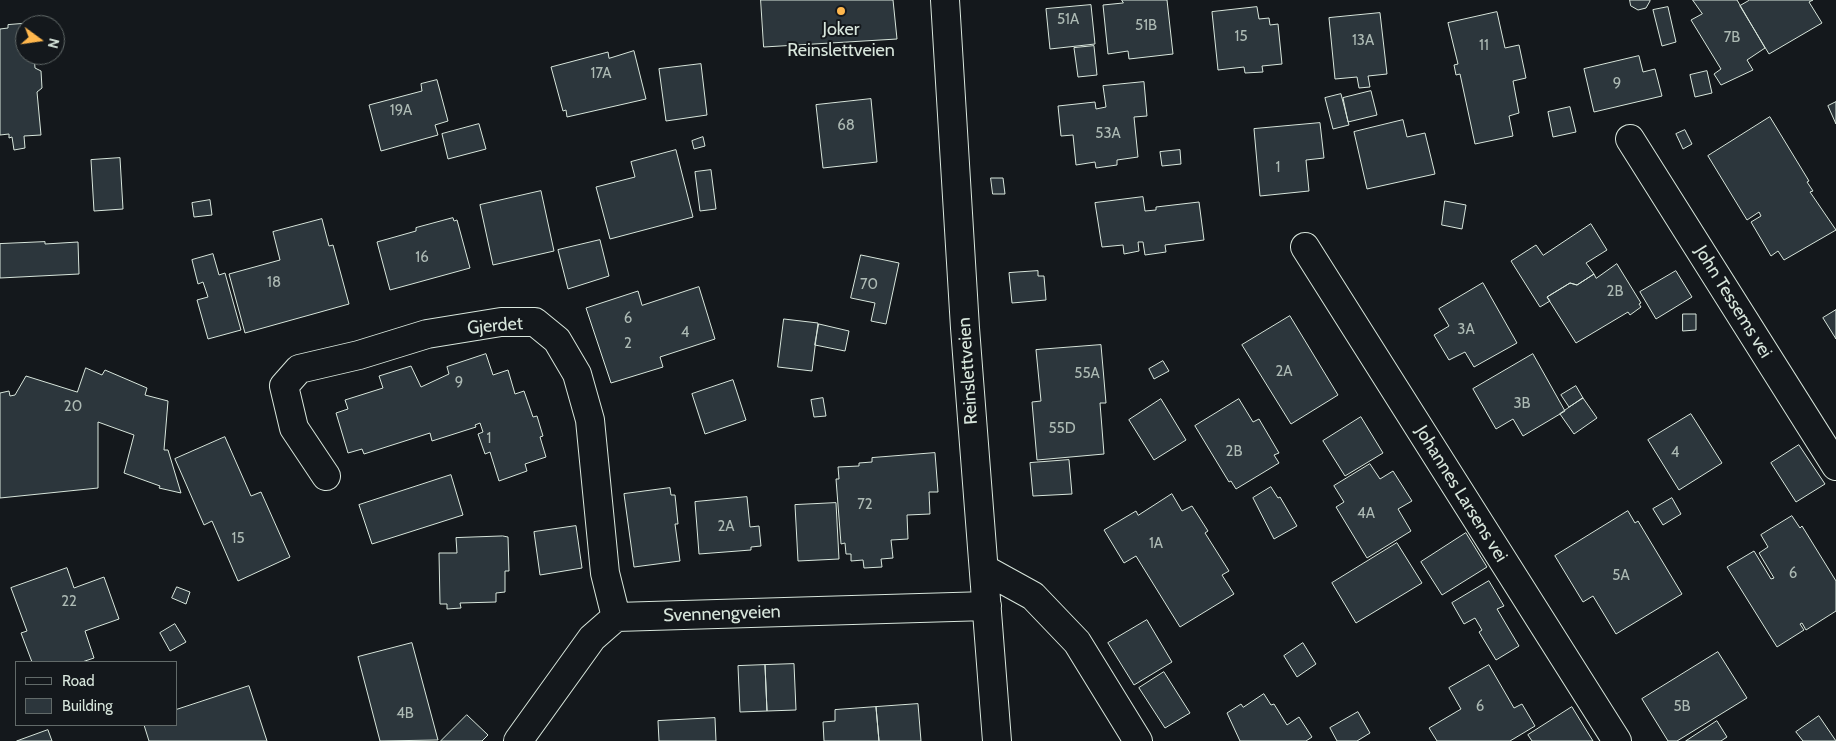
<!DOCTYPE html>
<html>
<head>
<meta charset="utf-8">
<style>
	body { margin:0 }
	#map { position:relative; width:1836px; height:741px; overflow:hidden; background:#14181c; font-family:Cabin,sans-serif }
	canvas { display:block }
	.legend { position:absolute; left:15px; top:661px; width:162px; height:65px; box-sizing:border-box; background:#14181c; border:1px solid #626a69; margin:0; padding:6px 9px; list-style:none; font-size:15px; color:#d8e6dc }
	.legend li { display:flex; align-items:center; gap:10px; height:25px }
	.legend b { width:25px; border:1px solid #626a69 }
	.north { position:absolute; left:15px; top:15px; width:50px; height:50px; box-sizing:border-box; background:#14181c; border:1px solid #626a69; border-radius:50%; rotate:104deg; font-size:14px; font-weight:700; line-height:20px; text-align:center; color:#d8e6dc }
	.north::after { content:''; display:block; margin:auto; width:18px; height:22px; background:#ffb74d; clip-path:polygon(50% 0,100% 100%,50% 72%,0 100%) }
</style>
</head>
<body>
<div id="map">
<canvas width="1836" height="741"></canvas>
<ul class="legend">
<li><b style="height:6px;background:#14181c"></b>Road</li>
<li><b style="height:14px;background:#2c363c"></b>Building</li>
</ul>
<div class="north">N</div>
</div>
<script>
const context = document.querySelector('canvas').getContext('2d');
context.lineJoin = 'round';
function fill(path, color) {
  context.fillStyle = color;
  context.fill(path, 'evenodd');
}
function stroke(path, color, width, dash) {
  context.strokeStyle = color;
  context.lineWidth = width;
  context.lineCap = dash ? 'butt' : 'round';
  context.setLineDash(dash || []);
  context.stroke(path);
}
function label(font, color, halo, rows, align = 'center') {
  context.font = font + ' Cabin,sans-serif';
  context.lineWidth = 4;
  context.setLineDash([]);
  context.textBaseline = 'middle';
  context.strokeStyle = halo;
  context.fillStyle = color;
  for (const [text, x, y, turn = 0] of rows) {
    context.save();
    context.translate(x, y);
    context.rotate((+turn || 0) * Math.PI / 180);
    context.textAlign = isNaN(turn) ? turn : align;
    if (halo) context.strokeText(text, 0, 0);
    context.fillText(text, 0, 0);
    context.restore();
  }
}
const building = new Path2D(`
	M761,0H893L897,39L764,47Z
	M1122,0H1167L1173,54L1129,59L1128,51L1108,54L1103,5L1123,3Z
	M1630,0H1650V1L1646,8L1638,10L1631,6Z
	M1693,0H1737L1765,48L1747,60L1753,70L1721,85L1714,74L1721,69L1691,20L1702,14Z
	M1750,0H1813L1809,2L1822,23L1769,54L1740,6Z
	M1091,5L1095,44L1050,49L1046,9Z
	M1257,7L1259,19L1269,18L1270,25L1278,24L1282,64L1262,66L1263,72L1245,73L1244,67L1218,70L1212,12Z
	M1668,7L1676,42L1662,46L1653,10Z
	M1497,12L1505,48L1519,45L1526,78L1513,81L1519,113L1509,116L1513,136L1475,144L1460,74L1456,75L1454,65L1458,64L1448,23Z
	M1380,13L1387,74L1368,76L1370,87L1359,88L1357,77L1335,79L1329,18Z
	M33,23V25H25V55H34L35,68L41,71L42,88L37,92L41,135L24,136L25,148L14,150L12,137L9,138V134L0,135V29L8,28V25Z
	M1094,46L1097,75L1078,77L1074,48Z
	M634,51L646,99L567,117L566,110L563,111L551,67L608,52L609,58Z
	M1639,56L1643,72L1655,69L1662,96L1594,112L1584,69Z
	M701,64L707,115L666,121L659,69Z
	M1707,71L1712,93L1695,97L1690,75Z
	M437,80L448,121L435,125L438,135L381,151L369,105L422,91L421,84Z
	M1144,82L1147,116L1134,117L1138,157L1117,160V165L1096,168L1095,162L1076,165L1073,135L1061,136L1058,106L1095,102L1096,109L1106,107L1103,86Z
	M1371,91L1377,115L1348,122L1343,98Z
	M1341,94L1349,125L1333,129L1325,98Z
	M871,99L877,162L823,168L816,105Z
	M1836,102V124L1828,106Z
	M1570,107L1576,132L1553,137L1548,112Z
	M1770,117L1809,181L1807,182L1813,191L1810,192L1836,230L1784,260L1778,251L1771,256L1751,222L1761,216L1759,212L1747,220L1708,156Z
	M1403,120L1407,137L1425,133L1435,174L1367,189L1354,132Z
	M1320,123L1324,158L1306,160L1309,191L1260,196L1254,129Z
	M479,124L486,149L448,159L442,134Z
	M1685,130L1692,144L1683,149L1676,134Z
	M703,137L705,146L694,149L692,141Z
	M676,150L693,217L610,239L596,187L635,177L631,162Z
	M1180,150L1181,164L1162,166L1160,152Z
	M120,158L123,209L94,211L91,160Z
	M711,170L716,209L700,211L695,172Z
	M991,178H1003L1005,194H993Z
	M541,191L554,251L493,265L480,205Z
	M1143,197L1145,211L1156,210V207L1199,202L1204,240L1165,245L1166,252L1145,255L1143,242H1138L1139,251L1124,254L1123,245L1102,247L1095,203Z
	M210,200L212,215L194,217L192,203Z
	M1445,201L1466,205L1462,229L1442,225Z
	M453,218L454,221L457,220L470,268L390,290L377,242L416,231V228Z
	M322,219L329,246L333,245L349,304L245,333L229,274L280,260L273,232Z
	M1591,224L1607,250L1586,263L1594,274L1577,285L1570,283L1547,297L1550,301L1540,307L1511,261L1536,245L1543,255Z
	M600,240L609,276L568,289L558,250Z
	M45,242V244L78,242L79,274L0,278V244Z
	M213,254L219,275L225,273L241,330L208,339L197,300L208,297L203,282L198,284L192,260Z
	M861,255L899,263L886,324L871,321L875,303L851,298Z
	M1617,264L1641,303L1639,304L1641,307L1630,315L1628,312L1576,343L1547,297L1570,283L1577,285L1594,274L1596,278Z
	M1038,271V276H1044L1046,300L1012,303L1009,273Z
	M1676,271L1692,297L1656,319L1640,292Z
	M1483,283L1517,343L1474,367L1465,352L1449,360L1434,335L1449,326L1439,309Z
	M699,287L715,339L660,357L663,367L611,383L586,308L638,291L642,305Z
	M1836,310V339L1823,318Z
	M1683,314H1696V330L1683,331Z
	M1290,316L1338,395L1291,424L1242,345Z
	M784,319L818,323L812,371L778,367Z
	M819,324L849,331L845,351L815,345Z
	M1101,345L1106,403H1100L1104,454L1037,460L1032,402L1041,401L1036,350Z
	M486,354L493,375L508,370L515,394L524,391L533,417L537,416L543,436L540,437L546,457L525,464L527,471L499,481L490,452L485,454L478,434L483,432L480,423L475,425L476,427L432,441L430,433L364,454L362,449L348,453L336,413L348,409L345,400L383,388L379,376L411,366L421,387L449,374L447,367Z
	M1533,354L1565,411L1523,436L1513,419L1496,429L1473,389Z
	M1163,361L1169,371L1154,379L1149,369Z
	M86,368L102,375L105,370L147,388L145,395L168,401L164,450H168L181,493L159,488L160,486L124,473L134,435L98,422V488L0,498V393L9,391L10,396L15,395L26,376L77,392Z
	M733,380L746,420L705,434L692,394Z
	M1576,386L1583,398L1569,407L1561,395Z
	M823,398L826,416L814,417L811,400Z
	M1583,398L1597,418L1574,434L1560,414Z
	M1161,399L1186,440L1154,460L1129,420Z
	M1239,399L1253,422L1259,419L1279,453L1274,455L1279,463L1236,489L1231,481L1229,482L1195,426Z
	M1691,414L1722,463L1679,490L1648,440Z
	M1361,417L1383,453L1345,476L1323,441Z
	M225,437L251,496L261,492L290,557L238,581L212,521L204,525L175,459Z
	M1799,445L1825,484L1796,502L1771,463Z
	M935,453L938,492H929L930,514L907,515L908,539L891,540L893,558L881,559L882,567L864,568L863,560L851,561V554H846L845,543L841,544L836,479H839L838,467L859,466V463L872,462V458Z
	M1069,460L1072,494L1033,496L1030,463Z
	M1370,464L1380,479L1393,471L1412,501L1398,509L1411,531L1367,558L1336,507L1344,502L1334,486Z
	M451,475L463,515L372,544L359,505Z
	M1271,487L1278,498L1280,497L1297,526L1274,539L1253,498Z
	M670,488L671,495H675L678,524H675L680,561L634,567L624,494Z
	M1172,494L1182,511L1192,506L1208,531L1205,533L1229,571L1222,575L1234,594L1180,627L1136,556L1124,563L1104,530L1136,511L1138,515Z
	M747,497L750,527L759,526L761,546L751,547V550L699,554L695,502Z
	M1672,498L1681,514L1663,525L1653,509Z
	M836,503L839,559L798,561L795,505Z
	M1628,511L1635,523L1638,521L1682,594L1616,634L1593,596L1583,602L1555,556Z
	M1792,516L1800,528L1802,526L1836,581V611L1806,630L1802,623L1800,624L1804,630L1777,647L1727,567L1754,551L1771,579L1774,578L1759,553L1768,547L1761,535Z
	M576,526L582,568L540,575L534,532Z
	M1466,533L1487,567L1442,595L1421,562Z
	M503,536L508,537L509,571H505V592L496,593V602L460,603L461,608L447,609V604H440L439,553H457L456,538Z
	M1397,543L1422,583L1356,623L1332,583Z
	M67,568L74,588L104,577L119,619L85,631L94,658L82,662H32L21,633L27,631L11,588Z
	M1489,581L1504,606L1497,609L1519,646L1496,660L1479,632L1482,630L1475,618L1464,624L1452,603Z
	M177,587L190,592L186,604L172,598Z
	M1147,620L1172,662L1134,685L1108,643Z
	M175,624L186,642L170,651L160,633Z
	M412,643L438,740L380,741L358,657Z
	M1303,643L1316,664L1297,677L1284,656Z
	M1718,652L1747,698L1677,741H1668L1642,699Z
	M794,664L796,710L767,711L765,665Z
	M765,665L767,711L740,712L738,666Z
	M1489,665L1514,708L1522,704L1535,726L1510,741H1437L1429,728L1461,709L1449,688Z
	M1164,672L1190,713L1165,728L1139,688Z
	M249,686L267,741H149L144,725H176V710Z
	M1264,694L1271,705L1274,704L1287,725L1299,717L1312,737L1306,741H1240L1227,713L1241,704L1243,707Z
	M918,704L921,741H879L876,707Z
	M876,707L879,741H824L823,722L835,721V710Z
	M1572,707L1593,741H1532L1528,735Z
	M1358,712L1370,733L1357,741H1337L1330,728Z
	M467,715L488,735L482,741H441Z
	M1819,716L1836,741H1803L1796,732Z
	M715,718L716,741H659L658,721Z
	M1717,721L1727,737L1721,741H1686Z
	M48,730L52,741H17Z`);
const street = new Path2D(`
	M945,0L965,328L997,741
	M1630,139L1836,466
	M1305,247L1617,741
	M326,476L294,428L284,386L299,369L359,355L427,334L501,322H535L557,340L577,374L590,420L605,573L616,617
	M984,569L1033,596L1077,642L1138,741
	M518,741L592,638L616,617L987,606`);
const markers = [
	[841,11,5,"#ffb74d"]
];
const numberNames = [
	["51A",1068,20],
	["51B",1146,26],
	["15",1241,37],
	["7B",1732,38],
	["13A",1363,41],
	["11",1484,46],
	["17A",601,74],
	["9",1617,84],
	["19A",401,111],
	["68",846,126],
	["53A",1108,134],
	["1",1278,168],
	["16",422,258],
	["18",274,283],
	["70",869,285],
	["2B",1615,292],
	["6",628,319],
	["3A",1466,330],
	["4",685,333],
	["2",628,344],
	["2A",1284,372],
	["55A",1087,374],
	["9",459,383],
	["3B",1522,404],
	["20",73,407],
	["55D",1062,429],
	["1",489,439],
	["2B",1234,452],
	["4",1675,453],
	["72",865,505],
	["4A",1366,514],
	["2A",726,527],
	["15",238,539],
	["1A",1156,544],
	["6",1793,574],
	["5A",1621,576],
	["22",69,602],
	["6",1480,707],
	["5B",1682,707],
	["4B",405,714]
];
const poiNames = [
	["Joker",841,30],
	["Reinslettveien",841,51]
];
const streetNames = [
	["John Tessems vei",1733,302,58],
	["Gjerdet",495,326,-5],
	["Reinslettveien",968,371,-94],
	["Johannes Larsens vei",1461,494,58],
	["Svennengveien",722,614,-2]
];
fill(building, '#2c363c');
stroke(building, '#d8e6dc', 1);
stroke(street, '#d8e6dc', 30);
stroke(street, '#14181c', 28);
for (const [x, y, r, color] of markers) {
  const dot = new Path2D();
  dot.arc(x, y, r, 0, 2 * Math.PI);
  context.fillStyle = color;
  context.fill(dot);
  stroke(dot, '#14181c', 2);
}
label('15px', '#adbab4', null, numberNames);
label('18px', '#d8e6dc', '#14181c', poiNames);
label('18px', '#d8e6dc', '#14181c', streetNames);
</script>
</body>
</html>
